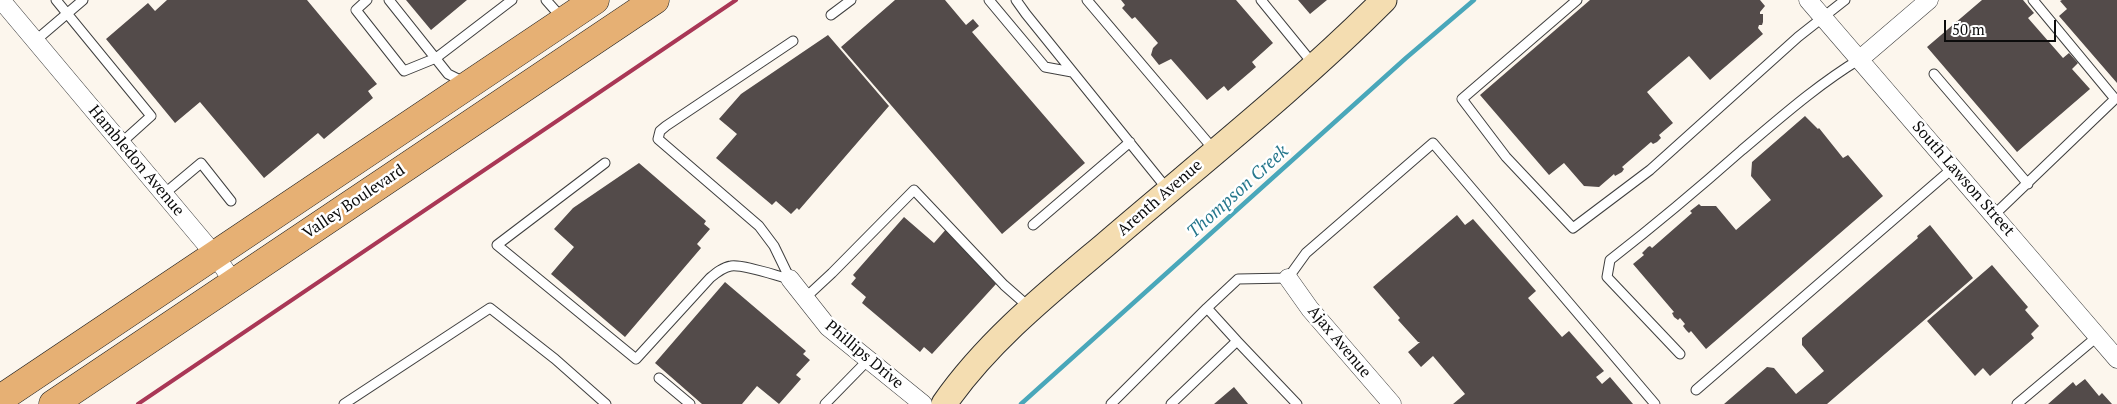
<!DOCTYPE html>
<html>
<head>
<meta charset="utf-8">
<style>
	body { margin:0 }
	#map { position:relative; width:2117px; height:404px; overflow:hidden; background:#fcf6ed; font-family:"PT Serif",serif }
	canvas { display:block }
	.scale { position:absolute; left:1944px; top:20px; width:112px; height:22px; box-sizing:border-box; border:2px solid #0c0c0c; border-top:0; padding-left:6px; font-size:15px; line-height:18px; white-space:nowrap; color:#0c0c0c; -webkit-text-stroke:4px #fff; paint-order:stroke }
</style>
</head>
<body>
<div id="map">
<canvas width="2117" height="404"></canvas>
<div class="scale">50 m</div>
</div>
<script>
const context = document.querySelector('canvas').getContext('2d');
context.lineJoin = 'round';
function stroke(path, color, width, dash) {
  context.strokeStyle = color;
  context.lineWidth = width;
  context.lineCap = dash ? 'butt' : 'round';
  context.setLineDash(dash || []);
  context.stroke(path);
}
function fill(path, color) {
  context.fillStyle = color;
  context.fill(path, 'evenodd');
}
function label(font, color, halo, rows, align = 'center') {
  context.font = font + ' "PT Serif",serif';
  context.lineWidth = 5;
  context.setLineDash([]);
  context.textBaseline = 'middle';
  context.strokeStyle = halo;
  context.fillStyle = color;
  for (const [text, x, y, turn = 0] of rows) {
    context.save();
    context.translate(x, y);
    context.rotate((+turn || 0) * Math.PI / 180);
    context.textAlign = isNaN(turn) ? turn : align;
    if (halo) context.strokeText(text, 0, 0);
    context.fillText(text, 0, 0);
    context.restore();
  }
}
const stream = new Path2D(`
	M1021,404L1406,58L1474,0`);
const building = new Path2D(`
	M167,0H307L377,84L368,91L373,98L324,139L318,133L264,178L200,102L175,123L106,39L148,3L155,11Z
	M406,0H467L431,30Z
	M895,0H945L966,25L973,19L979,26L972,32L1085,163L1002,234L841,47Z
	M1121,0H1236L1273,43L1252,62L1256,67L1228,91L1224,86L1207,100L1171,59L1159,65L1151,55L1153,48L1158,43L1135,17L1132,19L1122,8L1125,5Z
	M1298,0H1327L1310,14Z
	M1590,0H1760L1765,6L1760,12V14H1763V22L1762,25H1759L1758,28L1763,34L1710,80L1689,56L1647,92L1673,123L1659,135L1661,138L1657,142L1653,144L1651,142L1622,167L1624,169L1622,172L1615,176L1614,174L1599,187L1584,186L1564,163L1549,175L1480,95Z
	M1982,0H2023L2034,13L2028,18L2063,58L2069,53L2078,63L2072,69L2090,89L2017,152L1927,47Z
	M2062,0H2117V83L2059,16L2067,9L2060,1Z
	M828,35L889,106L799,210L797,208L791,214L776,201L772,205L716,158L737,134L719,119L741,94Z
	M1805,116L1818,129L1819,128L1843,158L1848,155L1883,196L1706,349L1691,331L1689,333L1686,330L1683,326L1685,324L1680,318L1678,320L1674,317L1672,313L1674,312L1633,264L1644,255L1642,253L1648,247L1650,246L1652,248L1692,213L1690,211L1699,204L1701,206H1716L1736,230L1771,200L1751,176L1752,162Z
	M639,163L706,221L704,224L710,229L697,244L701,248L625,337L551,274L574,247L554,229L573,208Z
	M1457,215L1465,225L1473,219L1536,291L1528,298L1562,337L1569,331L1604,371L1596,377L1602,384L1610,377L1633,404H1453L1465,394L1433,356L1421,367L1408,352L1420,342H1418L1398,320L1400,318L1373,287Z
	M904,217L934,243L948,227L996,284L932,354L924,347L920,352L862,303L866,297L851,284L856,278L853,275Z
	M1930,225L1973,278L1827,404H1724L1767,367L1774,368L1796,394L1824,371L1802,345V338L1918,238L1917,236Z
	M1992,265L2028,307L2025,310L2039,326L2031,334L2034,338L1990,376L1983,368L1975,376L1927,321Z
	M725,282L806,351L803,354L810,360L796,375L801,379L779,404L757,386L742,404H702L655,363Z
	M2085,379L2099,396L2102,393L2112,404H2048L2073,382L2076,386Z
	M1234,387L1248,404H1214Z`);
const lane = new Path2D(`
	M56,0L151,116L121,143
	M367,0L356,10L404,71L436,58L512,0
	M389,0L448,74L464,82
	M546,0L562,18
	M989,0L1045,67L1072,72
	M1016,0L1026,14L1168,190
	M1087,0L1215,151
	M1261,0L1314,65
	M1577,0L1462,99L1506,157L1573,228L1650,170L1798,37L1845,0
	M831,15L851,0
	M35,41L83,0
	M1934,74L2028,184
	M605,163L497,245L636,359L710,278C716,273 723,267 731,266C743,264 777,276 790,279
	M164,194L201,163L231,201
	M1994,215L2115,99L2033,0
	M1033,225L1130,142
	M790,279L774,246L759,226L658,139L660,131L666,126L793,41
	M804,299L832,273L914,190L1004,285L1029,307
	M1237,341L1297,404
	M1680,354L1607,277L1610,260C1655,225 1699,188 1742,150C1780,118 1817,85 1860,59
	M659,378L690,404
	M1696,390L1953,168
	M344,404L490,308L555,359L606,404
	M825,404L869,359
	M1111,404L1207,308L1238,279L1288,278L1306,253L1433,143L1655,404
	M1171,404L1237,341L1207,308
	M2017,404L2098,336`);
const street = new Path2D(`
	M1,0L215,255L234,283
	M1808,0L2117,359
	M1860,59L1929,0
	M1288,278L1310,309L1392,404
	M790,279L828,327L923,404`);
const secondary = new Path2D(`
	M944,404C987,342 1048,293 1105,245C1198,165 1297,87 1384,0`);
const primary = new Path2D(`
	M0,399L595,0
	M53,404L655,0`);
const rail = new Path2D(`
	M138,404L736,0`);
const streetNames = [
	["Hambledon Avenue",136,161,50],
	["South Lawson Street",1963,179,49],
	["Arenth Avenue",1160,198,-41],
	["Valley Boulevard",354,202,-34],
	["Ajax Avenue",1339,342,50],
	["Phillips Drive",864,355,40]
];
const waterNames = [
	["Thompson Creek",1238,192,-42]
];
stroke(stream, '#49a7ba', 4.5);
fill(building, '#534b4a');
stroke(lane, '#3f3f3f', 11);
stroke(street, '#3f3f3f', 19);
stroke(secondary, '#2e2e2e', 27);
stroke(primary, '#1d1d1d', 29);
stroke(lane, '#fff', 9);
stroke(street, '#fff', 18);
stroke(secondary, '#f4ddb1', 25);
stroke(primary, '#e6b074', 28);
stroke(rail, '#a93756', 4);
label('16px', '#0c0c0c', '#fff', streetNames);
label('italic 18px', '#26778c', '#fff', waterNames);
</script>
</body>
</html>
